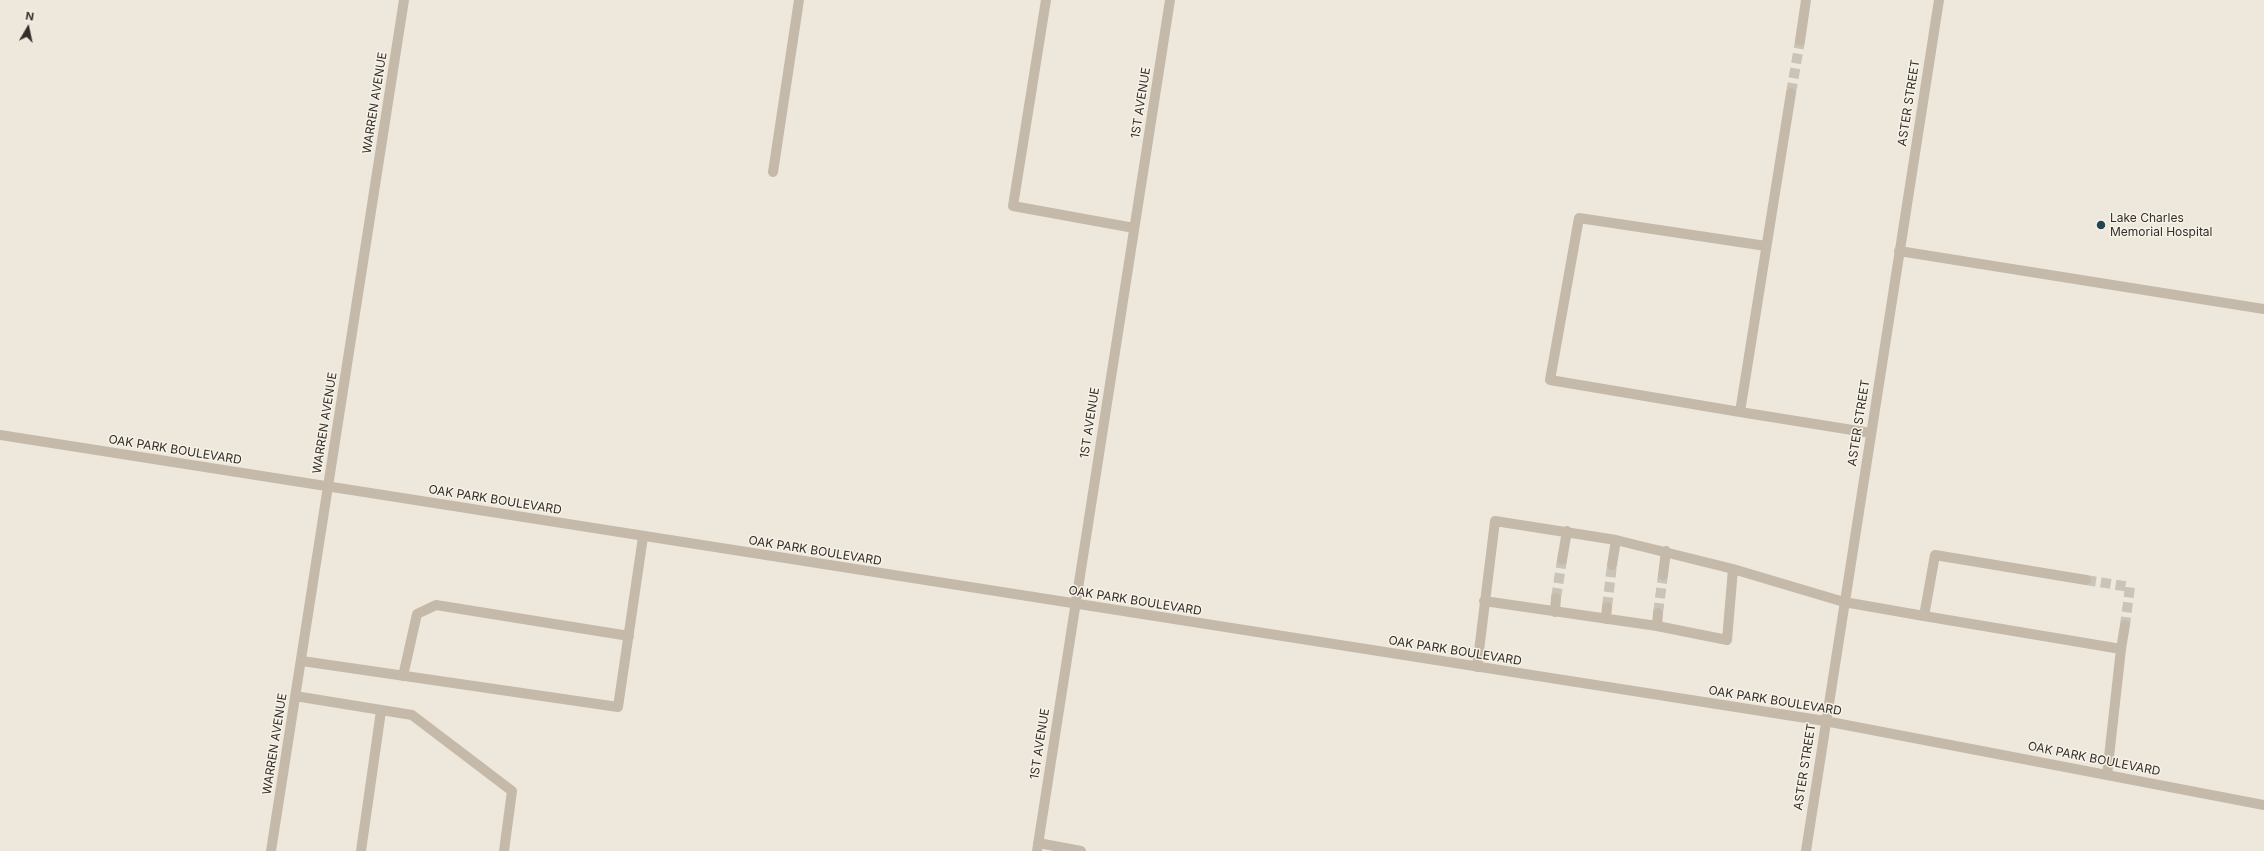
<!DOCTYPE html>
<html>
<head>
<meta charset="utf-8">
<style>
	body { margin:0 }
	#map { position:relative; width:2264px; height:851px; overflow:hidden; background:#eee8dc; font-family:Inter,sans-serif }
	canvas { display:block }
	.north { position:absolute; left:8px; top:8px; width:40px; height:40px; -webkit-text-stroke:3px #f7f2e8; paint-order:stroke; rotate:9deg; font-size:11px; font-weight:700; line-height:16px; text-align:center; color:#332d28 }
	.north::after { content:''; display:block; margin:auto; width:14px; height:18px; background:#332d28; clip-path:polygon(50% 0,100% 100%,50% 72%,0 100%) }
</style>
</head>
<body>
<div id="map">
<canvas width="2264" height="851"></canvas>
<div class="north">N</div>
</div>
<script>
const context = document.querySelector('canvas').getContext('2d');
context.lineJoin = 'round';
function stroke(path, color, width, dash) {
  context.strokeStyle = color;
  context.lineWidth = width;
  context.lineCap = dash ? 'butt' : 'round';
  context.setLineDash(dash || []);
  context.stroke(path);
}
function label(font, color, halo, rows, align = 'center') {
  context.font = font + ' Inter,sans-serif';
  context.lineWidth = 3;
  context.setLineDash([]);
  context.textBaseline = 'middle';
  context.strokeStyle = halo;
  context.fillStyle = color;
  for (const [text, x, y, turn = 0] of rows) {
    context.save();
    context.translate(x, y);
    context.rotate((+turn || 0) * Math.PI / 180);
    context.textAlign = isNaN(turn) ? turn : align;
    if (halo) context.strokeText(text, 0, 0);
    context.fillText(text, 0, 0);
    context.restore();
  }
}
const minorTunnel = new Path2D(`
	M1791,93L1800,41
	M2086,580L2130,587L2125,625
	M1556,598L1562,560
	M1607,607L1612,565
	M1658,613L1663,575`);
const minor = new Path2D(`
	M1046,0L1013,206L1134,228
	M1800,41L1806,0
	M1791,93L1740,412L1871,433
	M773,172L799,0
	M1899,251L2264,309
	M1740,412L1550,380L1579,218L1766,246
	M0,435L1825,721L2264,805
	M1562,560L1567,531
	M1612,565L1616,540
	M1663,575L1666,551
	M2086,580L1935,555L1924,616L2121,649L2107,775
	M1484,601L1657,626L1727,640L1733,569
	M1555,612L1556,598
	M1606,619L1607,607
	M1657,626L1658,613
	M2121,649L2125,625
	M302,661L618,707L643,537
	M1477,667L1495,521L1616,540L1733,569L1844,602L1924,616
	M403,676L417,614L436,605L629,636
	M295,696L412,715L512,791L504,851
	M1038,843L1081,851
	M271,851L404,0
	M361,851L381,711
	M1037,851L1170,0
	M1806,851L1939,0`);
const markers = [
	[2101,225,5,"#234650"]
];
const streetNames = [
	["WARREN AVENUE",375,103,-81],
	["1ST AVENUE",1141,103,-81],
	["ASTER STREET",1909,103,-81],
	["WARREN AVENUE",325,423,-81],
	["1ST AVENUE",1090,423,-81],
	["ASTER STREET",1859,423,-81],
	["OAK PARK BOULEVARD",175,450,9],
	["OAK PARK BOULEVARD",495,500,9],
	["OAK PARK BOULEVARD",815,551,9],
	["OAK PARK BOULEVARD",1135,601,9],
	["OAK PARK BOULEVARD",1455,651,9],
	["OAK PARK BOULEVARD",1775,701,9],
	["WARREN AVENUE",275,744,-81],
	["1ST AVENUE",1040,744,-81],
	["OAK PARK BOULEVARD",2094,759,11],
	["ASTER STREET",1805,767,-81]
];
const poiNames = [
	["Lake Charles",2110,218],
	["Memorial Hospital",2110,232]
];
stroke(minorTunnel, '#c9c3b8', 10, [10, 5]);
stroke(minor, '#c5baa9', 10);
for (const [x, y, r, color] of markers) {
  const dot = new Path2D();
  dot.arc(x, y, r, 0, 2 * Math.PI);
  context.fillStyle = color;
  context.fill(dot);
  stroke(dot, '#f7f2e8', 1.5);
}
label('12px', '#332d28', '#f7f2e8', streetNames);
label('12px', '#332d28', '#f7f2e8', poiNames, 'left');
</script>
</body>
</html>
